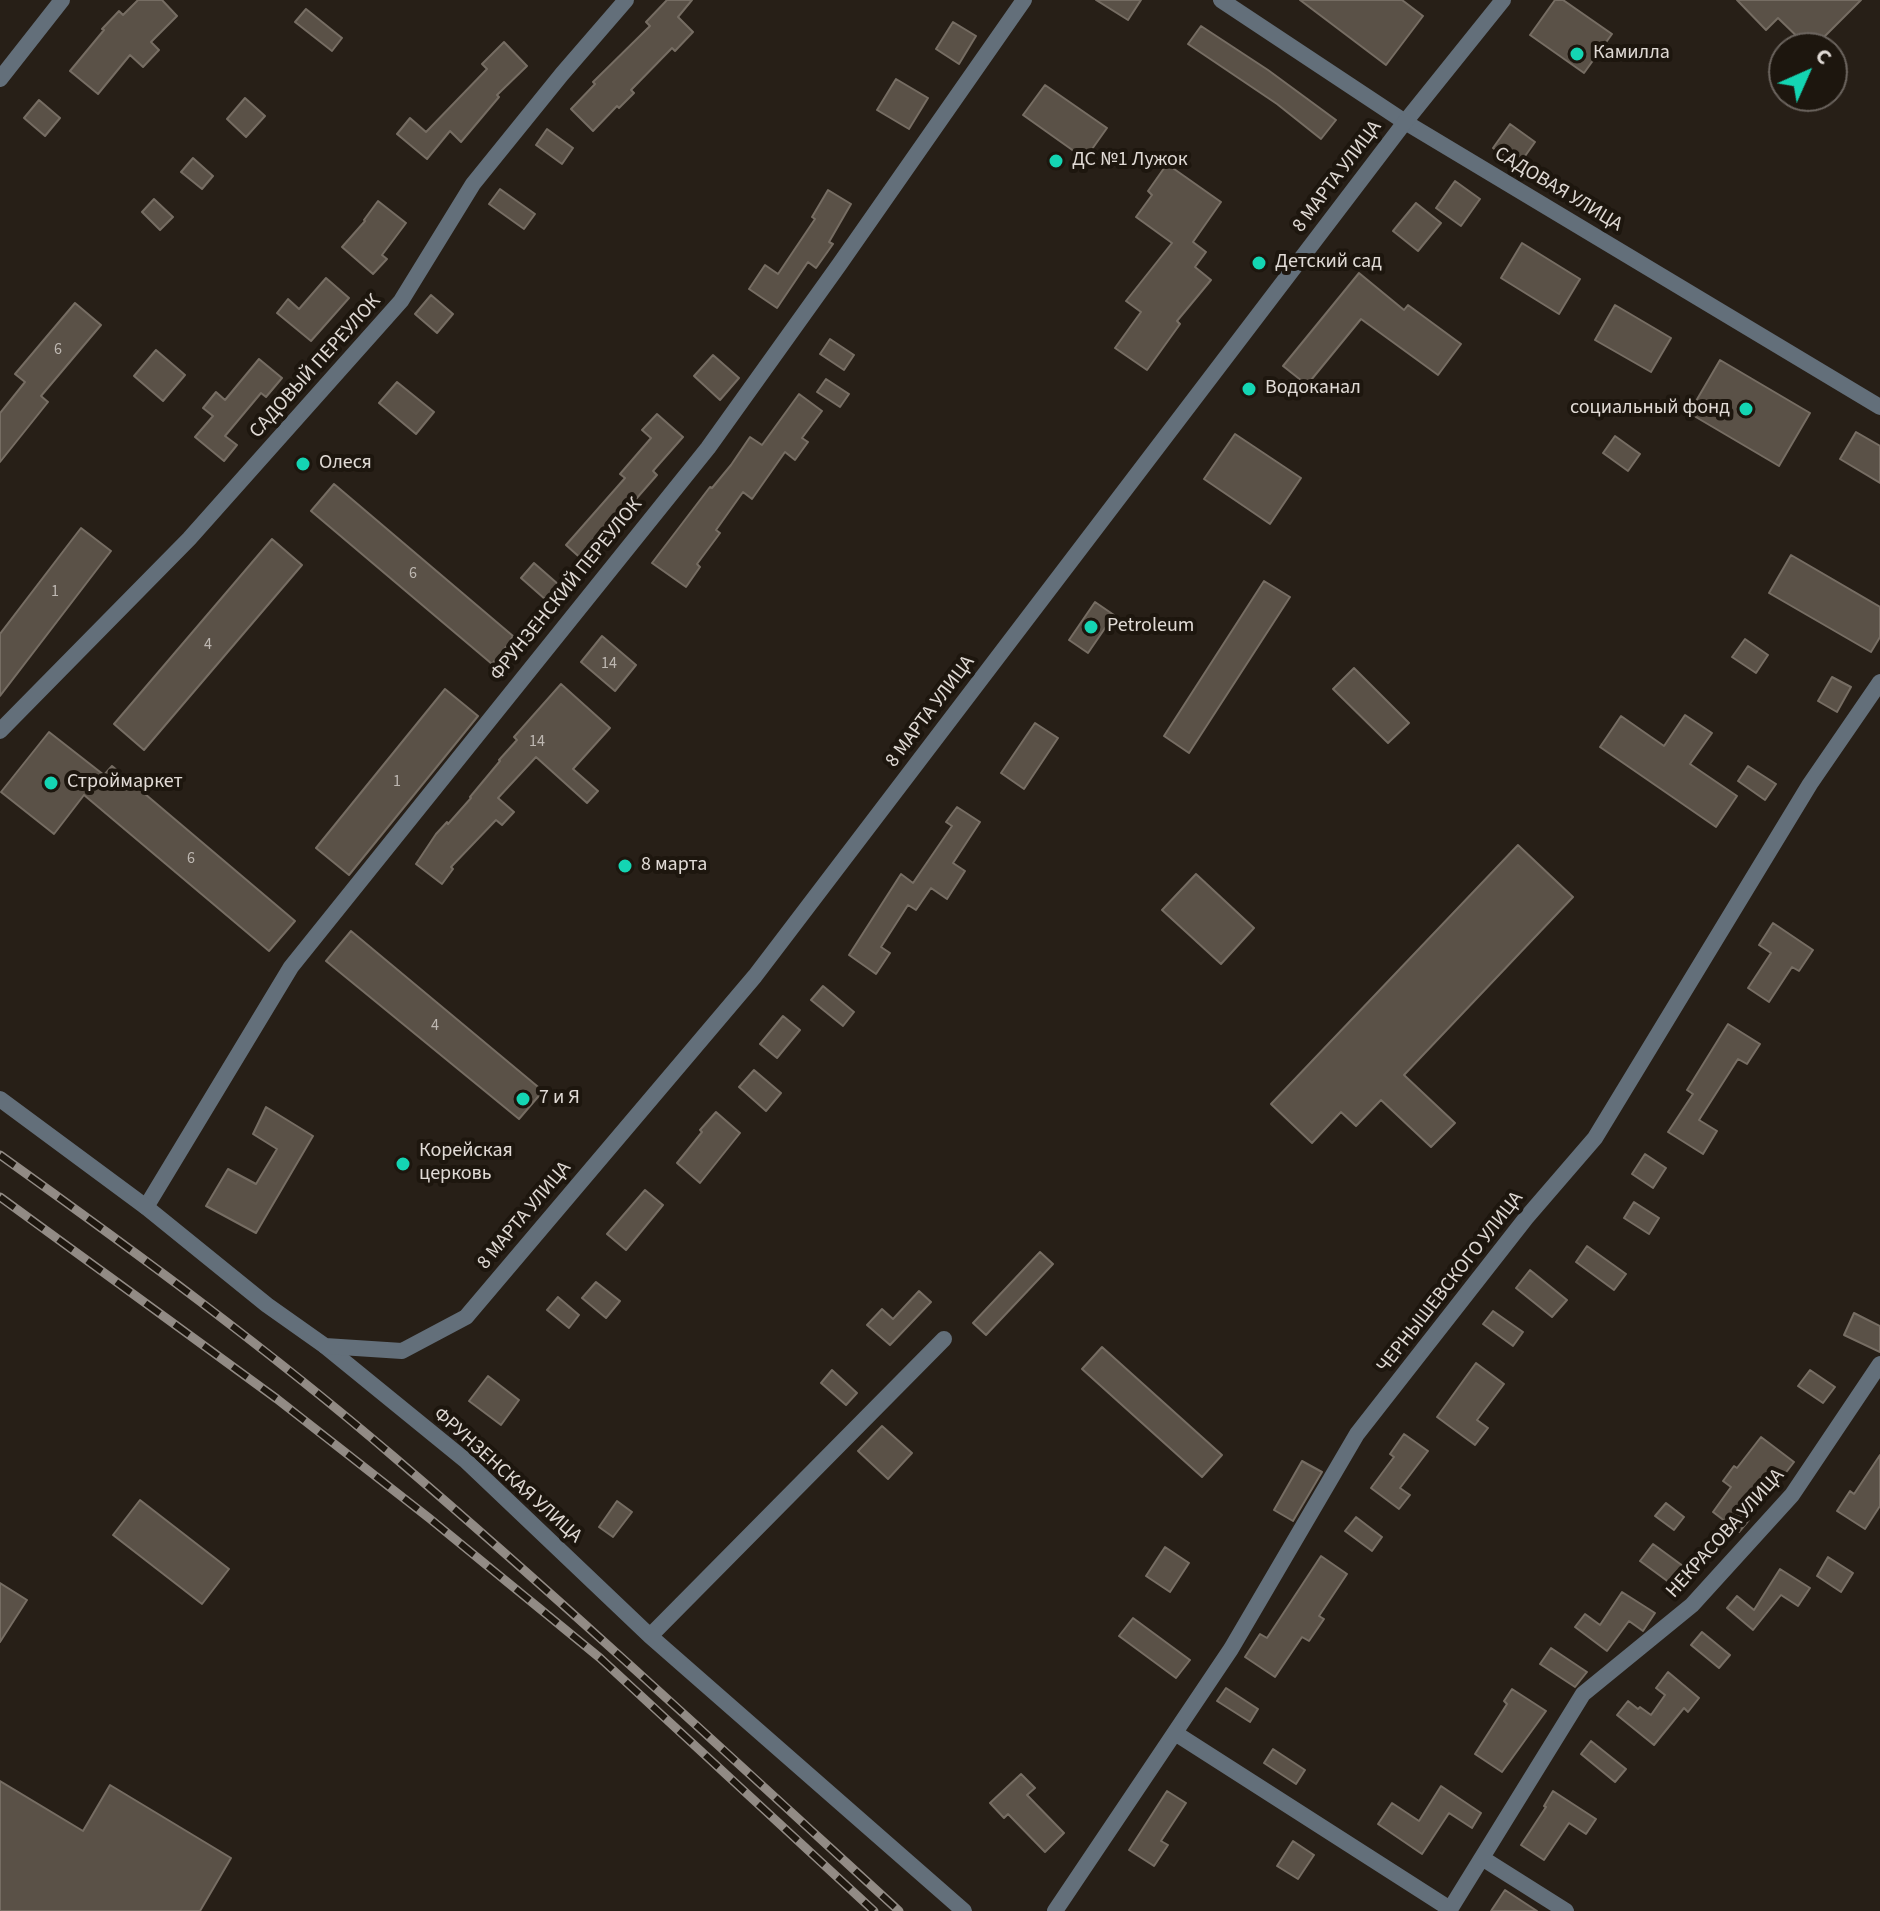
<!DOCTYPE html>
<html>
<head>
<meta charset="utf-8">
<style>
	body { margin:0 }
	#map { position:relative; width:1880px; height:1911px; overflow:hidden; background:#271f17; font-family:"Source Sans 3",sans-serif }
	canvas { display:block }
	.north { position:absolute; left:1768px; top:32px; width:80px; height:80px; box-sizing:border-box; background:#1d160e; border:2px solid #6b645e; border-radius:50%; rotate:45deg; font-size:22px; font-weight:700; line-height:32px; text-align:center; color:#e0dad5 }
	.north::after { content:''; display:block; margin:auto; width:28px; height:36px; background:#14d5b3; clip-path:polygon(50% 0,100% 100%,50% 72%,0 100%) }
</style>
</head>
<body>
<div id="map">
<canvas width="1880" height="1911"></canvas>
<div class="north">С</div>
</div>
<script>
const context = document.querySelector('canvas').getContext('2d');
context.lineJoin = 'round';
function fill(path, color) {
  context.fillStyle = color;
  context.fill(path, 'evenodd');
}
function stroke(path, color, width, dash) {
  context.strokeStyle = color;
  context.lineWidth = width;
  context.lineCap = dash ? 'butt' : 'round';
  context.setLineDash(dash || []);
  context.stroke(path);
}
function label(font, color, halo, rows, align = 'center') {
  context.font = font + ' "Source Sans 3",sans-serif';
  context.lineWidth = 8;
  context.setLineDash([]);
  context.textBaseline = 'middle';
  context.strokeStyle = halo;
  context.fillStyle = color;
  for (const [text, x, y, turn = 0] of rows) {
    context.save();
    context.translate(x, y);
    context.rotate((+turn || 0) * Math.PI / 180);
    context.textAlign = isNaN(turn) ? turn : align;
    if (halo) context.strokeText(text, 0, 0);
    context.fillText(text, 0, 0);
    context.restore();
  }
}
const building = new Path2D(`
	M138,0H162L177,16L151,42L159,50L143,67L130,55L98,94L70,71L104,30L102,29L119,11L123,15Z
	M667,0H692L678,17L693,32L675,51L672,48L631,90L634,93L619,108L617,106L593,131L571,109L595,84L593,82L650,26L646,22Z
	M1096,0H1141L1128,20Z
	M1300,0H1402L1423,16L1386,65Z
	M1555,0H1563L1612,34L1584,73L1530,35Z
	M1737,0H1861L1813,48H1809L1778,18L1766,30Z
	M306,9L342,38L332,51L295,22Z
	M953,22L976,36L959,64L936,49Z
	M1201,26L1268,70L1336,120L1321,139L1277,104L1188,44Z
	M504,42L527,66L497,95L499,97L461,142L450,131L427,159L397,134L410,118L426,132L487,69L482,64Z
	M896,79L928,98L909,129L877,110Z
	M1045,85L1107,128L1085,159L1023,115Z
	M245,98L265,116L246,137L227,119Z
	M39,100L60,118L45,136L24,118Z
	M1510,124L1535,142L1518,166L1493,148Z
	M547,129L573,148L562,164L536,145Z
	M193,158L213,176L202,189L181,172Z
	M1167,164L1221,202L1193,242L1206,252L1195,267L1211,280L1177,321L1180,324L1147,370L1115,348L1141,312L1126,301L1172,243L1136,217L1152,195L1148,191Z
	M1455,181L1480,199L1461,226L1436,208Z
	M500,189L535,214L524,229L489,204Z
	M828,190L851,204L829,242L833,244L816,268L808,262L777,308L749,289L765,265L778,274L815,219L812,217Z
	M154,199L173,217L160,230L142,212Z
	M378,201L406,223L382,255L387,259L373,274L342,247L365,221L364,220Z
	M1416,203L1441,223L1418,251L1393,231Z
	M1522,243L1580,279L1559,314L1501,278Z
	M1359,273L1404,310L1408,305L1461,344L1438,375L1361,319L1307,385L1283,366Z
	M326,278L349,298L311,341L277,313L288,299L299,309Z
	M431,295L453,314L437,333L415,314Z
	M75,303L101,325L41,396L48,402L0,462V413L25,382L15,374Z
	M1615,305L1671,338L1651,372L1595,340Z
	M830,339L854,355L844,370L820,354Z
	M156,350L185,375L163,401L134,376Z
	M713,355L739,378L720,400L694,376Z
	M259,359L282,378L266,397L261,393L225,436L237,445L224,461L195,437L213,416L203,408L216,392L225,400Z
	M1720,360L1810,413L1779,466L1689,413Z
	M826,379L849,394L840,407L817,392Z
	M397,382L434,412L416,434L379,403Z
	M799,394L822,411L802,438L808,442L795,460L785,452L752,499L743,492L716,530L720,533L697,564L700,567L686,587L652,563L710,487L712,488L731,465L750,437L762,445Z
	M657,414L683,437L653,471L657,475L622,515L626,518L586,563L566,545L625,478L620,474L651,438L642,430Z
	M1856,432L1880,446V483L1840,459Z
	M1235,434L1301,478L1270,524L1204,479Z
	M1615,436L1640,454L1628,471L1603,453Z
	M334,484L513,636L511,639L512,640L492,664L311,511Z
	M81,528L111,551L0,696V634Z
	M272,539L302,565L144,750L114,724Z
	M1791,555L1880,607V637L1871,652L1769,593Z
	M534,563L567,592L554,607L521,578Z
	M1264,581L1290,597L1189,753L1164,736Z
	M1095,602L1114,615L1088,653L1069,640Z
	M602,636L636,665L615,691L581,662Z
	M1745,639L1768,655L1756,673L1732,657Z
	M1354,668L1409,723L1388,743L1333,689Z
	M1832,677L1851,687L1837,712L1818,701Z
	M561,684L610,728L573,769L598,791L587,803L536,757L498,798L514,812L502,825L496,820L451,867L453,869L442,884L416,864L436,834L447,822L448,824L471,798L470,797L500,761L499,760L517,740L514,737Z
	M445,689L478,716L349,875L316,848Z
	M1685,715L1712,733L1690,764L1737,796L1716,827L1600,747L1621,716L1664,746Z
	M1035,723L1058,738L1024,789L1001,773Z
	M49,732L104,775L112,766L295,921L269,951L84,795L54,834L1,792Z
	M1748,766L1776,784L1765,800L1738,781Z
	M957,807L980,822L953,863L965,871L947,899L931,888L916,910L908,905L881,947L890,953L876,974L849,955L901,874L913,883L952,826L946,822Z
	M1518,845L1573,897L1404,1075L1455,1123L1431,1147L1381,1100L1356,1126L1341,1112L1312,1143L1271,1104Z
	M1196,874L1254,928L1221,964L1162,910Z
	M1773,923L1813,950L1799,971L1792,967L1769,1002L1748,988L1771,953L1759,945Z
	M351,931L543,1091L519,1119L326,961Z
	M823,986L854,1012L843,1026L811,1000Z
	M783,1016L800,1030L777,1058L760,1044Z
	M1728,1024L1760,1044L1747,1064L1738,1059L1699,1120L1717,1131L1703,1154L1668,1132L1693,1094L1687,1090Z
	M754,1070L781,1093L766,1111L739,1087Z
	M266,1107L313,1136L256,1233L206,1206L228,1169L256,1184L277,1149L253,1134Z
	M716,1112L740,1133L700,1183L677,1163L702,1132L700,1130Z
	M1645,1154L1666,1168L1653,1188L1632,1174Z
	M645,1190L663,1205L626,1250L607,1234Z
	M1634,1202L1659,1218L1649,1234L1624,1218Z
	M1587,1246L1626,1274L1614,1290L1576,1262Z
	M1040,1252L1053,1264L986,1335L973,1323Z
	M1530,1270L1567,1300L1552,1317L1516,1288Z
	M596,1282L620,1301L606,1318L582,1298Z
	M919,1291L931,1302L890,1345L867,1325L882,1309L893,1319Z
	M558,1297L579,1315L569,1328L547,1310Z
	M1493,1311L1523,1332L1513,1346L1483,1324Z
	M1854,1313L1880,1326V1352L1844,1335Z
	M1102,1347L1222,1455L1202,1477L1082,1369Z
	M1476,1363L1504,1384L1477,1420L1488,1428L1475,1445L1437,1417Z
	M832,1370L857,1393L846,1405L821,1383Z
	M1810,1370L1835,1387L1823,1403L1798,1386Z
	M488,1376L519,1400L501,1425L469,1401Z
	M882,1426L912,1453L888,1479L858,1451Z
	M1404,1434L1428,1451L1400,1488L1410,1495L1399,1509L1371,1488L1394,1457L1390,1454Z
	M1761,1437L1794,1462L1781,1479L1772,1473L1742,1514L1749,1520L1739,1532L1713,1512L1731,1487L1723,1481L1734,1466L1737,1468Z
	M1880,1455V1506L1865,1529L1837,1511L1850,1491L1854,1494Z
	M1302,1461L1322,1472L1293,1521L1274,1510Z
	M140,1500L229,1569L202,1604L113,1535Z
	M617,1501L632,1512L613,1537L599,1527Z
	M1666,1503L1684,1517L1674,1530L1655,1516Z
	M1356,1517L1382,1537L1372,1551L1345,1531Z
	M1653,1544L1683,1566L1670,1583L1640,1561Z
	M1165,1547L1189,1563L1170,1592L1146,1576Z
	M1321,1556L1347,1574L1319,1616L1324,1619L1309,1641L1302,1637L1275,1677L1245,1657L1260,1634L1267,1638Z
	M1828,1557L1853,1573L1841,1592L1817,1576Z
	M1780,1569L1810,1588L1798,1606L1781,1595L1753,1630L1727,1608L1737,1596L1754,1610Z
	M0,1583L27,1600L0,1642Z
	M1622,1592L1655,1613L1643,1631L1629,1621L1607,1651L1575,1627L1585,1614L1600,1625Z
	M1133,1618L1190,1660L1176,1678L1119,1636Z
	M1702,1632L1730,1655L1719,1668L1691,1645Z
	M1551,1648L1587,1672L1575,1687L1540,1664Z
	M1668,1672L1699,1698L1688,1712L1684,1708L1654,1745L1617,1715L1628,1701L1638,1709L1640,1707L1651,1715L1665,1695L1656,1688Z
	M1226,1688L1258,1709L1250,1722L1217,1701Z
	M1512,1689L1546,1711L1502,1772L1475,1754L1507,1704L1504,1701Z
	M1591,1741L1626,1769L1615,1782L1581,1754Z
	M1273,1749L1305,1770L1296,1784L1264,1763Z
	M1021,1774L1035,1788L1027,1795L1064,1833L1045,1852L1008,1814L1004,1818L990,1803Z
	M0,1781L83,1831L110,1785L231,1858L200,1911H0Z
	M1441,1786L1481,1813L1472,1828L1449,1813L1422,1854L1378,1824L1392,1803L1419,1821Z
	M1167,1791L1186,1803L1161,1841L1168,1845L1154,1866L1129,1850Z
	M1553,1791L1596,1819L1586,1834L1569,1823L1544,1860L1521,1845L1546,1807L1544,1806Z
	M1293,1841L1314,1855L1298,1879L1277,1866Z
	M1505,1890L1537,1911H1491Z`);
const minor = new Path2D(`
	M1221,0L1405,122L1880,407
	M0,79L62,0
	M0,731L189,539L401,301L473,184L562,74L626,0
	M146,1207L291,967L708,448L839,265L1024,0
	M325,1346L465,1460L650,1636L964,1911
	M650,1636L944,1339
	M1175,1733L1450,1909
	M1482,1858L1566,1911
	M1055,1911L1231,1649L1357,1434L1526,1218L1595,1138L1810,784L1880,682
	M1449,1911L1583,1694L1692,1605L1792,1495L1880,1364`);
const tertiary = new Path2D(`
	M0,1099L146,1207L267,1305L325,1346L402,1351L466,1317L755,976L1405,122L1503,0`);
const rail = new Path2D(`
	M0,1155C134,1251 268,1349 394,1457C566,1604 732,1758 899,1911
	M0,1197L277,1399L429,1518L600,1658L874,1911`);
const markers = [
	[1577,54,8,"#14d5b3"],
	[1056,161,8,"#14d5b3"],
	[1259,263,8,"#14d5b3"],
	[1249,389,8,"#14d5b3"],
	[1746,409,8,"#14d5b3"],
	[303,464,8,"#14d5b3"],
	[1091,627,8,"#14d5b3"],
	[51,783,8,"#14d5b3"],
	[625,866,8,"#14d5b3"],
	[523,1099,8,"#14d5b3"],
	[403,1164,8,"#14d5b3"]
];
const numberNames = [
	["6",58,350],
	["6",413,574],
	["1",55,592],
	["4",208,645],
	["14",609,664],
	["14",537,742],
	["1",397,782],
	["6",191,859],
	["4",435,1026]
];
const poiNames = [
	["Камилла",1593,54],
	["ДС №1 Лужок",1072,161],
	["Детский сад",1275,263],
	["Водоканал",1265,389],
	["социальный фонд",1730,409,"right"],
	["Олеся",319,464],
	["Petroleum",1107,627],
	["Строймаркет",67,783],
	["8 марта",641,866],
	["7 и Я",539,1099],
	["Корейская",419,1152],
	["церковь",419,1175]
];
const streetNames = [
	["8 МАРТА УЛИЦА",1338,177,-53],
	["САДОВАЯ УЛИЦА",1558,190,31],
	["САДОВЫЙ ПЕРЕУЛОК",316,367,-48],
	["ФРУНЗЕНСКИЙ ПЕРЕУЛОК",567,590,-51],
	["8 МАРТА УЛИЦА",931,712,-53],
	["8 МАРТА УЛИЦА",525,1216,-50],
	["ЧЕРНЫШЕВСКОГО УЛИЦА",1451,1283,-52],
	["ФРУНЗЕНСКАЯ УЛИЦА",507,1476,42],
	["НЕКРАСОВА УЛИЦА",1726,1534,-48]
];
fill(building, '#5a5147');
stroke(building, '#766d63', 2);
stroke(minor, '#636f7a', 16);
stroke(tertiary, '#636f7a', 16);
stroke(rail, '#928b85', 9);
stroke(rail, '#1d160e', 6, [18]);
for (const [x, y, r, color] of markers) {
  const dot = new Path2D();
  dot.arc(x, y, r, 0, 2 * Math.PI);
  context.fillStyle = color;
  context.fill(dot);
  stroke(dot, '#1d160e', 3);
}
label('16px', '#beb8b2', null, numberNames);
label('20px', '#e0dad5', '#1d160e', poiNames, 'left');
label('20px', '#e0dad5', '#1d160e', streetNames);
</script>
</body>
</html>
